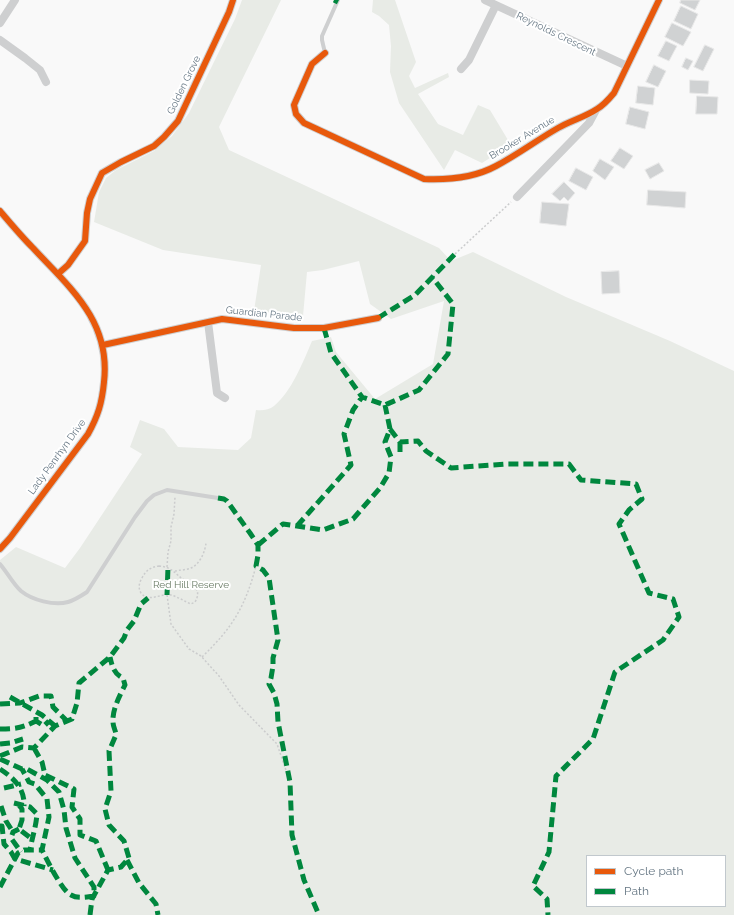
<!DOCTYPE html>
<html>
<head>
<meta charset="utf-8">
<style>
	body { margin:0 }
	#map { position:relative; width:734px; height:915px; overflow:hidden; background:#f9f9f9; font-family:Raleway,sans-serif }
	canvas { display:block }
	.legend { position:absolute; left:586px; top:855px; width:140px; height:52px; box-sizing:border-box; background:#fff; border:1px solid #c1c8cd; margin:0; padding:5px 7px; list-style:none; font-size:12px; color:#657683 }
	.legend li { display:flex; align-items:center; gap:8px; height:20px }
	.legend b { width:20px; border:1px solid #c1c8cd }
</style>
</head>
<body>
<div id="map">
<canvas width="734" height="915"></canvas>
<ul class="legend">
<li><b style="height:5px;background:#e8590c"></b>Cycle path</li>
<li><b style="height:5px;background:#00873e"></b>Path</li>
</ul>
</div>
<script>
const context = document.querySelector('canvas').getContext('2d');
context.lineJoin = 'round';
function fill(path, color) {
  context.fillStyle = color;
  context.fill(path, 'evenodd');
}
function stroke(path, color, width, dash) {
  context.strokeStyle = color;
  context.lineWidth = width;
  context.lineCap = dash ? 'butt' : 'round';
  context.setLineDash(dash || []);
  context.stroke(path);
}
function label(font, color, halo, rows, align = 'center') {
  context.font = font + ' Raleway,sans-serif';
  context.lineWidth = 4;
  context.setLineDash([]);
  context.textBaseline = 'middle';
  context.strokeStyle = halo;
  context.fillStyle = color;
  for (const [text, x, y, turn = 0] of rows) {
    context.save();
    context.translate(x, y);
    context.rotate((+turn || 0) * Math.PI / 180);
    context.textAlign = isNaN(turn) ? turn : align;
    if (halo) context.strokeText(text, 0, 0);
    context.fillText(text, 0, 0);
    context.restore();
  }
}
const green = new Path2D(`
	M242,0H281L219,127L229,150L439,248L451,261L473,252L566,297L670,341L734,371V915H0V560L16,547L65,568L80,548L142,454L130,447L140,420L164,429L178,447L238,450L251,438L256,410C262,411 269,410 274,406C292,391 303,362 312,341L331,337L336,352L375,399L433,364L444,301L391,319L370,304L359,261L323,270L307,272L303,316L254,311L261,265L163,250L94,222L99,192L106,178L116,170L154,151L172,136L189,113L235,19ZM587,856H725V906H587Z
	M373,0H395L416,62L409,76L415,88L448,73L449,77L418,94L438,124L463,135L478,105L490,110L511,145L482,163L455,150L444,170L399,103L390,72L391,46L389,25L379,16L372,12Z`);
const building = new Path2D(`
	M681,0H700L695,10L680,3Z
	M681,6L698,14L691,29L674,21Z
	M672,23L691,32L683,46L665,37Z
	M666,41L677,46L669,61L658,56Z
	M705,45L714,49L703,71L694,67Z
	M686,58L693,61L688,70L682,67Z
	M654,65L666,71L658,87L646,82Z
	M690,80L709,81L708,94L690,93Z
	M638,86L655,88L653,105L636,103Z
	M697,96L718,97L717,114H696Z
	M630,107L649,112L645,129L626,124Z
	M620,148L633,156L624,169L611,161Z
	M600,159L614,167L605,180L593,171Z
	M659,163L664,171L650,179L645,170Z
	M576,168L593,177L586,190L569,181Z
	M564,182L575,193L568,201L564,197L560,201L552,194Z
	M648,190L686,192L685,208L647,205Z
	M542,202L569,204L566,226L540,223Z
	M619,271L620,293L602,294L601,272Z`);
const path = new Path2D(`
	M455,254L511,202
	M159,566C172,567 174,573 184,580C194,586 202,590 195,602L191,604C184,601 178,597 171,595C160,593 149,603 141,593C138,588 139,583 142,578C146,570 151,567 159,566Z
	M167,567L168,552L171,541V527L174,514L175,497
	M175,571C179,570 187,570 191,568C200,564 205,552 206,543
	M167,595L171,624L189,649L201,656L219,676L239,705L277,744L290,782
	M202,657C233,627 245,607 256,566`);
const service = new Path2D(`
	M325,53L322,40V36L338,0
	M0,564C7,572 13,584 21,591C32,600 54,606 68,602C75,600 81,596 87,592L135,517L147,501L154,495L167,490L218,498`);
const minor = new Path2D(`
	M485,0L627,66
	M0,23L15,0
	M0,40L25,58L40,70L46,82
	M325,53L312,64L294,105L296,114L304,123L424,179C448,180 474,178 496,166C517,155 537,140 558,128C570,121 585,117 597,109C604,105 609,99 614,93L659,0
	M461,69L469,60L496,5
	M517,197L589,123L596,110
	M0,211C11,224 21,236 33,248C70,288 111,321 104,382C102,403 98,416 88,434L10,538L0,549
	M59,273L68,265L85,241L87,213L90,199L102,173L121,162L154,146L164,137L178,121L229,12L233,0
	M208,322L217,393L225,398
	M103,345L222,319L294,328H324L378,318`);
const quiet = new Path2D(`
	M334,0L338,2
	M378,318L415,295L455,254
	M324,328L331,353L362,397L385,405L419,390L448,354L453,304L432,277
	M390,429L400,442L418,441L426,451L451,468L506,464H569L581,480L636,484L642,499L629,510L619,524L649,593L673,599L679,617L663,640L615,672L593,739L556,776L549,852L533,886L547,899L548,915
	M400,442V455
	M218,498L224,499L227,501L250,533L258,545V555L256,566L263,570L269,578L278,640L273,658V666L271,678L269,684L274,693L277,704L278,722L290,782L292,835L304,880L319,915
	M297,526L351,465L344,434L353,410L362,397
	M258,545L283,524L323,530L353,519L380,488L389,473L391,457L385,442L390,429L385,405
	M167,595L168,567
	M10,697L42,715L55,726
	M0,704L20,703L39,696H51L53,707L67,721
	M36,717V721L44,726L49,721
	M0,729C16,729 22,728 36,721
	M0,744L10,743L23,739
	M34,748L42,762L45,775L74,789L72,807L80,819V835L96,841L108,870
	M0,756L22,747L34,748L55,726L72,719L77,703L79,683L110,657L124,638L127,630L134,621L141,604L148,598
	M0,759L22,769H27L47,780L59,792L64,810L66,828L75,858L94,887V896C86,897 78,899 71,895C62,891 47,860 42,850L49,817L47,799L35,784L29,782L22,769
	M0,769C14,778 25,789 24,806
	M4,788L21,784
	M14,803L30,807L37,814C36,827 32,838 30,850
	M18,804L22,809V820L19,829L32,839
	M1,806L6,821L13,832
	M0,826H2L4,844L11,852L15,859L53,870
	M19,829L13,832L11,838L21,852
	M127,860L139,883L156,904L158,915
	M0,887L18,853L24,850H42
	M90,915L92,899L108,870L121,867L129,858L124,841L109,825L105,809L111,791L109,751L116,735C116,731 113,727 113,722C112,710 120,695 125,685L123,678C114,674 112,666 110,657`);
const cycleway = new Path2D(`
	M325,53L312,64L294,105L296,114L304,123L424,179C448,180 474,178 496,166C517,155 537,140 558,128C570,121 585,117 597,109C604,105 609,99 614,93L659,0
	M0,211C11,224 21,236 33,248C70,288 111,321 104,382C102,403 98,416 88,434L10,538L0,549
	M59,273L68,265L85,241L87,213L90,199L102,173L121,162L154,146L164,137L178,121L229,12L233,0
	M103,345L222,319L294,328H324L378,318`);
const streetNames = [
	["Reynolds Crescent",556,34,26],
	["Golden Grove",184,85,-64],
	["Brooker Avenue",522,138,-31],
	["Guardian Parade",264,314,6],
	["Lady Penrhyn Drive",57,457,-54]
];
const parkNames = [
	["Red Hill Reserve",191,585]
];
fill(green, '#e8ebe6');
fill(building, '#d0d2d3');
stroke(building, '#e8e8e8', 1);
stroke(path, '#cbcccd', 1.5, [2, 2]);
stroke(service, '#cecfd0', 4);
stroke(minor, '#cecfd0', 8);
stroke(quiet, '#00873e', 5, [10, 5]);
stroke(cycleway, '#e8590c', 6);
label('10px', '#657683', '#fff', streetNames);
label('10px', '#687a64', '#fff', parkNames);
</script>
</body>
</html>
